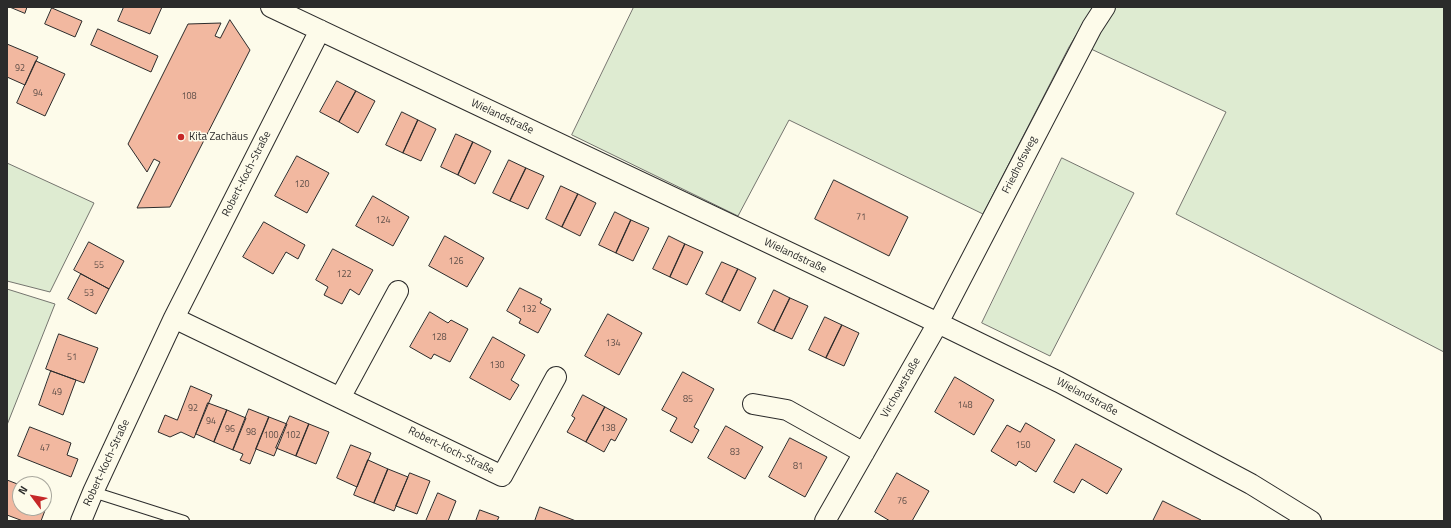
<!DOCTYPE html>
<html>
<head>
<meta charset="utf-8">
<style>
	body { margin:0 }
	#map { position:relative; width:1451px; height:528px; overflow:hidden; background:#fdfbea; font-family:"Titillium Web",sans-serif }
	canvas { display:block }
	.frame { position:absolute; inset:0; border:8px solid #2b2b2b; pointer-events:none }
	.north { position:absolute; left:12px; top:476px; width:40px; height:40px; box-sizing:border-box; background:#fdfbea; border:1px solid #a9a89e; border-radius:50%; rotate:302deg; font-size:11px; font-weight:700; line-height:16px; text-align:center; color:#2b2b2b }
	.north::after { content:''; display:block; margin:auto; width:14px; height:18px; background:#c62828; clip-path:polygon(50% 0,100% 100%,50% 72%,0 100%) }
</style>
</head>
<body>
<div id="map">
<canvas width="1451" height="528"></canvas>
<div class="frame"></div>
<div class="north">N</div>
</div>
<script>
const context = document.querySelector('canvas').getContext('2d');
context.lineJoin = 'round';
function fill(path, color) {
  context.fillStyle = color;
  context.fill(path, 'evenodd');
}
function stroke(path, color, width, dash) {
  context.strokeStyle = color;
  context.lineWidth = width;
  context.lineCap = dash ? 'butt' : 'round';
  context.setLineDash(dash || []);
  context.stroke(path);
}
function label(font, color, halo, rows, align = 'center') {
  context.font = font + ' "Titillium Web",sans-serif';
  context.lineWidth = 3;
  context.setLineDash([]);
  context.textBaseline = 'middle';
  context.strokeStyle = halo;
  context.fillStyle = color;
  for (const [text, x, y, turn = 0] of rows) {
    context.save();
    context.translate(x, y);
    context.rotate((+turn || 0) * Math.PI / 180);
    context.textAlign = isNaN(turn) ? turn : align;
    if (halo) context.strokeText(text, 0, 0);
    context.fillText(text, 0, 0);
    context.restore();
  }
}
const green = new Path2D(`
	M634,7H1093L1069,47L983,214L789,120L738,216L572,135Z
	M1116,7H1444V352L1176,214L1226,112L1091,49Z
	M1062,158L1134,193L1050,356L982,323Z
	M7,163L94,203L50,292L7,281Z
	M7,289L55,304L7,425Z`);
const building = new Path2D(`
	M10,7H27L25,13Z
	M124,7H162L150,34L118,21Z
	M52,8L82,21L75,37L45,24Z
	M230,20L250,50L170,207L137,208L160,162L154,159L147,172L128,144L188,24L221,23L215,36L220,38Z
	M98,29L158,56L151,72L91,45Z
	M7,44L38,57L25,85L7,77Z
	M36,61L65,74L45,116L17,103Z
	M337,81L356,91L339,122L320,112Z
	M356,91L375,101L358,133L339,122Z
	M402,112L418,120L403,153L386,145Z
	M418,120L436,129L421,161L403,153Z
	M456,134L473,142L458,175L441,167Z
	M473,142L491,151L475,184L458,175Z
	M297,156L329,173L307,213L275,196Z
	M509,160L526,168L510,201L493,193Z
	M526,168L544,176L528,209L510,201Z
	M834,180L908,217L889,256L815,219Z
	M561,186L578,194L562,227L546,219Z
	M578,194L596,203L580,236L562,227Z
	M373,196L409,217L393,246L356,226Z
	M615,212L631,220L616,253L599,245Z
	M631,220L649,228L633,261L616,253Z
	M264,222L305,245L298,259L286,252L273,274L243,257Z
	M445,236L484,258L467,287L429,266Z
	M669,236L685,244L670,277L653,269Z
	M89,242L124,261L109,289L74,270Z
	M685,244L703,252L687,285L670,277Z
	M333,249L373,270L359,295L350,289L342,304L324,295L328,287L316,280Z
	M722,262L738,269L722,302L706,294Z
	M738,269L756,278L740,311L722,302Z
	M81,274L109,289L96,314L68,299Z
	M520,288L542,299L540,303L551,309L538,333L519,323L521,319L507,311Z
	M774,290L790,298L774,331L758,323Z
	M790,298L808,306L792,339L774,331Z
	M430,312L448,323L451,320L468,329L450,362L434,354L431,359L410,347Z
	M608,314L642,333L619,375L585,356Z
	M825,317L842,325L826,358L809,350Z
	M842,325L859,333L844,366L826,358Z
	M59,334L98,348L84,383L46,369Z
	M493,337L525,355L511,380L519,385L510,400L470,378Z
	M51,371L76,380L63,415L39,405Z
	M683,372L714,389L694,427L699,430L692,443L670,431L677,418L662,410Z
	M955,377L994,400L974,435L935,412Z
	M191,386L212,395L194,438L181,432L170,437L158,432L165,415L177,420Z
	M583,395L605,407L586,442L567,432L575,418L572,416Z
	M208,403L227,410L214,442L196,434Z
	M605,407L627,419L615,441L611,439L604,452L586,442Z
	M249,409L269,417L250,464L240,460L243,454L233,450Z
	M227,410L246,418L233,450L214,442Z
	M290,416L309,424L296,456L276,448Z
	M269,417L287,424L274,456L256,449Z
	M1026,423L1055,440L1036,472L1019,461L1016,466L991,451L1007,425L1020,432Z
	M309,424L329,432L316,464L296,456Z
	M726,426L763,447L745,479L708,458Z
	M30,427L71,443L67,455L78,459L71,477L18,456Z
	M790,438L827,457L805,497L769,477Z
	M1076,444L1122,469L1107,494L1082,479L1074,493L1054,482Z
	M351,445L371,453L357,487L337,478Z
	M368,460L388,469L374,503L354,495Z
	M388,469L408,477L394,511L374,503Z
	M410,473L430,481L417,514L396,506Z
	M897,473L929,491L912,521H890L875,512Z
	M7,480L20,485V508H44V494L50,497L41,521H23L7,515Z
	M438,493L456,501L448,521H426Z
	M1163,501L1201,520V521H1153Z
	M540,507L576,521H535Z
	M480,510L499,517L497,521H476Z`);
const lane = new Path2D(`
	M93,492L184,521`);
const street = new Path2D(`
	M271,7L938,323L1059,382L1251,484L1311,521
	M174,318L502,476L556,377
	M340,398L398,291
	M753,404L787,410L864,453
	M81,521L93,492L174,318L320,30
	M825,521L938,323L1092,27L1105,7`);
const markers = [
	[181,137,4,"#c62828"]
];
const numberNames = [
	["92",20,69],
	["94",38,94],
	["108",189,97],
	["120",302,185],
	["71",861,218],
	["124",383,221],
	["126",456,262],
	["55",99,266],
	["122",344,275],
	["53",89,294],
	["132",529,310],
	["128",439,338],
	["134",613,344],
	["51",72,358],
	["130",497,366],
	["49",57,393],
	["85",688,400],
	["148",965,406],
	["92",193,409],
	["94",211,422],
	["138",608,429],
	["96",230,430],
	["98",251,433],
	["100",271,436],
	["102",293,436],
	["150",1023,446],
	["47",45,449],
	["83",735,453],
	["81",798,467],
	["76",902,502]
];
const streetNames = [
	["Wielandstraße",502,117,25],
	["Friedhofsweg",1020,165,-63],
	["Robert-Koch-Straße",247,174,-63],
	["Wielandstraße",795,256,25],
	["Virchowstraße",901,388,-60],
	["Wielandstraße",1087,397,28],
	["Robert-Koch-Straße",451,451,26],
	["Robert-Koch-Straße",107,463,-65]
];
const poiNames = [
	["Kita Zachäus",189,137]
];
fill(green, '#deebd1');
stroke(green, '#74746e', 1);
fill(building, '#f2b8a0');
stroke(building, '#2b2b2b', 1);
stroke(lane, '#2b2b2b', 12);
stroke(street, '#2b2b2b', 22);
stroke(lane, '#fdfbea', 10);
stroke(street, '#fdfbea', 20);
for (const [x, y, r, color] of markers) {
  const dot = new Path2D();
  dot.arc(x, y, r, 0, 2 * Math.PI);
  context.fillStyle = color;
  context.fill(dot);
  stroke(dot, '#fdfbea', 1.5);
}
label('9px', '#5d4e48', null, numberNames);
label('11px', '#2b2b2b', '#fdfbea', streetNames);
label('11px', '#2b2b2b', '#fdfbea', poiNames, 'left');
</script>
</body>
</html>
